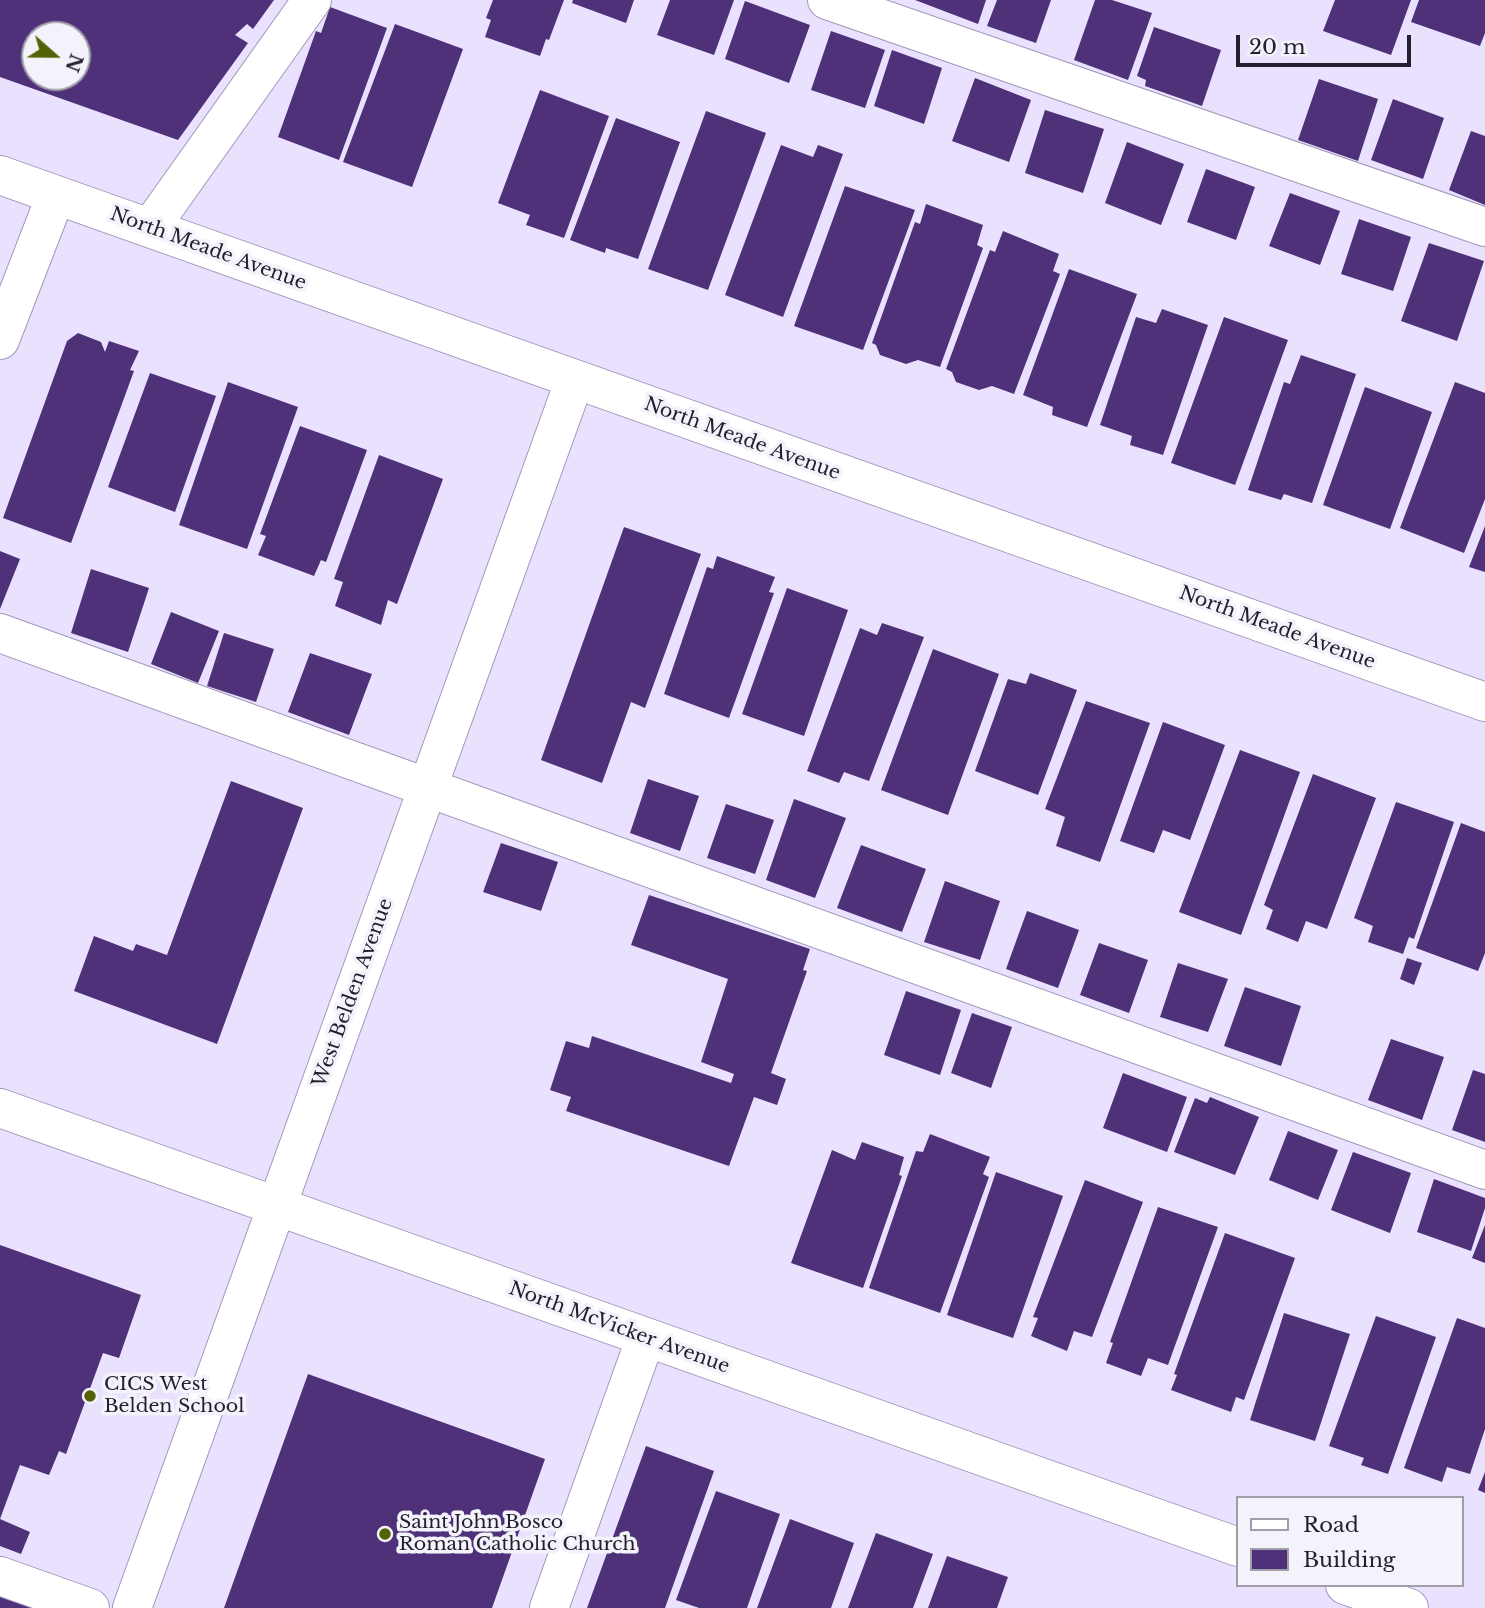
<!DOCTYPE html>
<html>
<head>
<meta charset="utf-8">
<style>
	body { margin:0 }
	#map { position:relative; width:1485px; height:1608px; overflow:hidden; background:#eae1fe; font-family:"Libre Baskerville",serif }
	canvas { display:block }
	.legend { position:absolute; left:1236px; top:1496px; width:228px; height:91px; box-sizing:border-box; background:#f4f2fa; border:2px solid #a09ea8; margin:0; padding:9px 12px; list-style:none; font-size:21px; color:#231f2c }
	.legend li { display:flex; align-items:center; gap:14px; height:35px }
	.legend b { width:35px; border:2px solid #a09ea8 }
	.north { position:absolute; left:21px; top:21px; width:70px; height:70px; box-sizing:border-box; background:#f4f2fa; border:2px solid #a09ea8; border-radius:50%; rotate:111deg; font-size:19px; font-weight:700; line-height:28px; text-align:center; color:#231f2c }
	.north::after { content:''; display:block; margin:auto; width:24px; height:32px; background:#536205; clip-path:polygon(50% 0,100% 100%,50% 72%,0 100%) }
	.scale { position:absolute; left:1236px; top:35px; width:175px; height:32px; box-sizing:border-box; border:4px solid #231f2c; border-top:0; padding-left:9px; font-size:21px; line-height:24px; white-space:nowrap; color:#231f2c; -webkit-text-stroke:5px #f4f2fa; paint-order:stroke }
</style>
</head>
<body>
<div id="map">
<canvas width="1485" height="1608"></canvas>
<ul class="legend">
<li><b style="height:9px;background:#fff"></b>Road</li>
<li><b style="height:19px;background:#4e3179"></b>Building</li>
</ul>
<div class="north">N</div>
<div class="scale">20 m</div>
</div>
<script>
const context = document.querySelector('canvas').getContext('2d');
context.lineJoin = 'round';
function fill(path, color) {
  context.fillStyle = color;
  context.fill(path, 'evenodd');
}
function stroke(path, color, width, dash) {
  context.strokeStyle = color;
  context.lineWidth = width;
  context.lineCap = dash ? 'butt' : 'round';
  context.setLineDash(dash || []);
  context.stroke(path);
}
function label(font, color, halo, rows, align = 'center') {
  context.font = font + ' "Libre Baskerville",serif';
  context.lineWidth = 7;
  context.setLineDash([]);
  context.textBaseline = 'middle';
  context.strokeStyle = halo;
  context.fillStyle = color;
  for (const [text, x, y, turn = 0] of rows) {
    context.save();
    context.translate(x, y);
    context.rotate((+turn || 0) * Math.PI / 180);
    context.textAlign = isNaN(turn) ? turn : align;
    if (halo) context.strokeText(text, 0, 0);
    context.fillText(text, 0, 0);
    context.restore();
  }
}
const building = new Path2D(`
	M0,0H274L253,29L247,24L235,35L248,43L178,140L0,77ZM35,35H77V77H35Z
	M493,0H564L549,40L546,39L540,56L485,37L491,20L486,18Z
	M573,0H634L626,23L572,3Z
	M670,0H734L714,55L657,35Z
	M915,0H986L978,24Z
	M997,0H1051L1036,43L987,26Z
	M1095,0H1112L1152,13L1128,80L1074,60Z
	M1335,0H1411L1391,55L1323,31Z
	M1419,0H1485V33L1480,46L1411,22Z
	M745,1L810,25L789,83L725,59Z
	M330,7L387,28L339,160L278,137L316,31L321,33Z
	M395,24L463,49L412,187L343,162Z
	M1154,27L1221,50L1202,106L1145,86L1146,80L1137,76Z
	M831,31L885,50L865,108L811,90Z
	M892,50L942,68L924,124L874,106Z
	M975,78L1031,100L1009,162L952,141Z
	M1319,79L1378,99L1358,161L1298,140Z
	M540,90L609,116L564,238L526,225L530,215L498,203Z
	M1393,99L1444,118L1423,179L1371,160Z
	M1045,110L1104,129L1083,193L1025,173Z
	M706,111L766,133L708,290L648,269Z
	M616,118L680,142L638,259L606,248L605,253L570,240Z
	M1471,131L1485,136V205L1449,190Z
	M1127,142L1184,164L1161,225L1105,203Z
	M781,145L813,157L818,145L843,154L783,317L725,295Z
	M1206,169L1255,187L1236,240L1187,222Z
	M845,186L915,210L863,350L794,326Z
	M1290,193L1340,211L1320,265L1269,246Z
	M926,204L983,225L977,245L983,248L940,367L918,360L906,364L880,355L876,345L872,343L915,222L920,224Z
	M1359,219L1411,237L1393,291L1341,274Z
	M1003,231L1059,254L1053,271L1060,274L1014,394L992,386L979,390L956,382L952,372L946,369L990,250L995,252Z
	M1429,243L1484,261L1457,341L1401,321Z
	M1069,269L1137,294L1087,427L1052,415L1053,407L1023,395Z
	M1162,309L1208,325L1163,455L1130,445L1132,436L1100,425L1136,317L1156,323Z
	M1224,317L1288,340L1235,485L1171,463Z
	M78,333L101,342L105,352L109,341L139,351L130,370L134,371L71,543L3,518L67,341Z
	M1301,355L1356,374L1312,503L1284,494L1281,500L1248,490L1284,382L1290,384Z
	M150,373L216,396L175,512L108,487Z
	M228,382L298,407L247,549L179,525Z
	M1455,382L1485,393V499L1464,553L1400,528Z
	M1365,387L1432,412L1390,529L1323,505Z
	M300,426L367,450L326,562L321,560L314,576L258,555L266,536L260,534Z
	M379,455L443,479L397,604L388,600L381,625L335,606L343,582L334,579Z
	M1485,526V572L1469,567Z
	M624,527L701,554L645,708L631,702L602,783L541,760Z
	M0,551L20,559L0,609Z
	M717,556L775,577L769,592L774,593L729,718L664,694L707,567L713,569Z
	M91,569L149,588L128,652L71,633Z
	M787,588L848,610L804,736L742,714Z
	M171,612L219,631L198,683L151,664Z
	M882,623L924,637L869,781L844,772L839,783L807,771L860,628L877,635Z
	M224,633L274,649L256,702L207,686Z
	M933,649L999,674L948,815L881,790Z
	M310,653L372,674L349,735L288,712Z
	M1030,673L1077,690L1038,795L975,771L1008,679L1026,684Z
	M1086,701L1150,723L1100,862L1056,846L1065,817L1045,809Z
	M1163,722L1225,745L1190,840L1163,830L1154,853L1120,841Z
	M1240,750L1300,772L1241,935L1179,912Z
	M1313,774L1376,798L1327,929L1306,921L1298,942L1266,929L1273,910L1264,905Z
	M648,779L699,796L680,851L630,833Z
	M231,781L303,808L217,1044L74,991L94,936L133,951L136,944L167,955Z
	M794,799L846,818L815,898L766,880Z
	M1396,802L1454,822L1414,939L1409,937L1403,954L1368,942L1373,926L1354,918Z
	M726,804L774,820L755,874L707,858Z
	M1461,823L1485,832V953L1478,971L1416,948Z
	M501,843L558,862L541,911L483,892Z
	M861,845L926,869L902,932L837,908Z
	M945,881L1000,901L980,960L924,942Z
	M649,895L810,949L803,970L807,971L771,1073L786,1079L777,1105L754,1097L729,1166L566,1111L571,1097L550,1090L566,1041L589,1048L592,1036L731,1083L734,1074L701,1062L728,979L631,945Z
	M1027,911L1079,930L1058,988L1006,969Z
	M1099,943L1148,960L1129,1013L1080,995Z
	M1407,958L1422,963L1414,985L1400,979Z
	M1178,963L1228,979L1208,1032L1160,1017Z
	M1245,987L1301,1006L1281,1066L1224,1046Z
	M906,991L961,1010L940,1075L884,1055Z
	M972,1013L1012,1027L991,1088L951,1073Z
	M1391,1039L1444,1057L1422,1120L1368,1100Z
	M1473,1070L1485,1074V1142L1452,1130Z
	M1123,1073L1187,1097L1167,1152L1103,1128Z
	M1210,1097L1259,1117L1235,1175L1174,1152L1195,1098L1207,1103Z
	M1288,1131L1338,1150L1318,1200L1269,1180Z
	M930,1134L990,1157L983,1174L989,1177L940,1313L869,1288L916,1151L923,1152Z
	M862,1142L904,1157L899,1175L902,1176L863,1288L791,1263L832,1150L855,1160Z
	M1353,1152L1411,1173L1390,1233L1331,1210Z
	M996,1172L1063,1196L1013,1338L947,1315Z
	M1434,1179L1485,1198V1208L1471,1251L1417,1232Z
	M1085,1180L1143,1202L1092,1337L1074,1331L1067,1351L1031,1336L1038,1318L1033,1317Z
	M1158,1207L1218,1227L1168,1365L1148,1358L1141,1376L1106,1363L1113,1343L1110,1342Z
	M1485,1225V1263L1472,1258Z
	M1225,1233L1295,1258L1244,1400L1236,1397L1231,1412L1171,1390L1177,1375L1174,1374Z
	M0,1245L141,1295L119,1358L103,1353L66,1454L59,1451L49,1475L20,1465L0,1519Z
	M1284,1313L1350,1334L1315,1441L1250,1420Z
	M1376,1316L1436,1337L1388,1474L1361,1465L1364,1458L1329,1446Z
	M1457,1318L1485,1328V1429L1470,1474L1447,1467L1442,1482L1404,1468Z
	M308,1374L545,1459L492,1608H224Z
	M646,1446L714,1471L665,1608H587Z
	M1485,1472V1493L1478,1490Z
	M716,1491L780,1514L747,1608H699L676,1600Z
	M0,1519L30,1532L21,1554L0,1546Z
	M790,1519L854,1543L831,1608H757Z
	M876,1533L933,1554L913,1608H848Z
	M947,1556L1008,1577L997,1608H928Z
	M0,1596L32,1608H0Z`);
const minor = new Path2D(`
	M827,0L1485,227
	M0,175L1485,702
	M150,228L312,0
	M0,340L56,195
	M0,633L1485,1170
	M0,1108L1238,1547
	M0,1576L90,1608
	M1345,1585L1409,1608
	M132,1608L575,379
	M549,1608L646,1337`);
const markers = [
	[90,1396,7,"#536205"],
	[385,1534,7,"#536205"]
];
const streetNames = [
	["North Meade Avenue",208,249,20],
	["North Meade Avenue",742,439,20],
	["North Meade Avenue",1277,628,20],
	["West Belden Avenue",353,993,-70],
	["North McVicker Avenue",619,1328,20]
];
const poiNames = [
	["CICS West",104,1385],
	["Belden School",104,1407],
	["Saint John Bosco",399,1523],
	["Roman Catholic Church",399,1545]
];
fill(building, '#4e3179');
stroke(minor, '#a297b9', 40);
stroke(minor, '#fff', 38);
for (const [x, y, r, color] of markers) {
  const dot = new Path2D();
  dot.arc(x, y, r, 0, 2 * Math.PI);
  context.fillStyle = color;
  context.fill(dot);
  stroke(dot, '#f4f2fa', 2.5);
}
label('19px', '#231f2c', '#f4f2fa', streetNames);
label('19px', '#231f2c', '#f4f2fa', poiNames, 'left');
</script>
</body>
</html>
